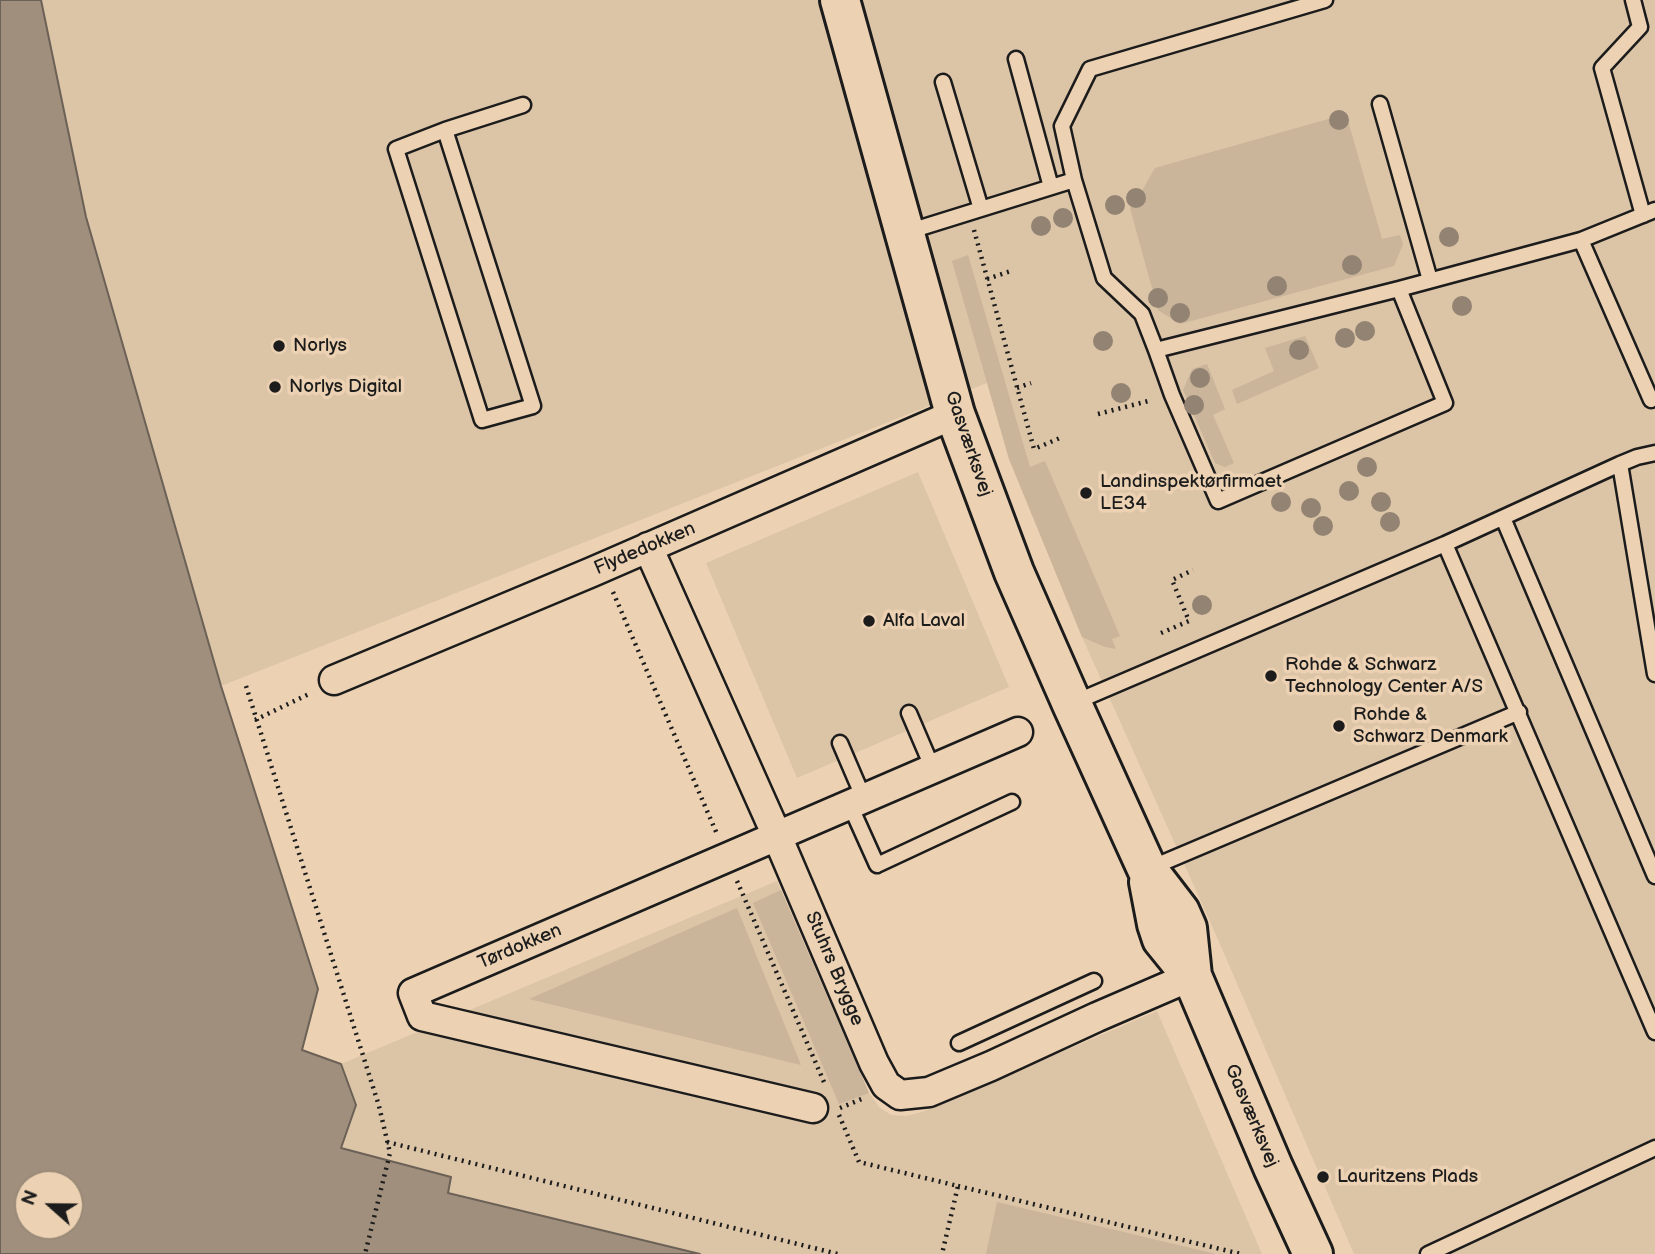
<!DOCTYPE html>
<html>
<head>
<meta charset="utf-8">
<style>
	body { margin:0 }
	#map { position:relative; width:1655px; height:1254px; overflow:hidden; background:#ecd2b3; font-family:"Balsamiq Sans",sans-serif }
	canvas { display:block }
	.north { position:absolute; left:14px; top:1170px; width:70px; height:70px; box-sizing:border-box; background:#ecd2b3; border:2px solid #998977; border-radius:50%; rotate:291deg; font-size:19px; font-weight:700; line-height:28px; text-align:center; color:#1c1c1c }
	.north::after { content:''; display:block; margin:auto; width:24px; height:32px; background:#1c1c1c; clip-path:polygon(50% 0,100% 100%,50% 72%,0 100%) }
</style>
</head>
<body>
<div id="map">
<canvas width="1655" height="1254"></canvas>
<div class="north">N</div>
</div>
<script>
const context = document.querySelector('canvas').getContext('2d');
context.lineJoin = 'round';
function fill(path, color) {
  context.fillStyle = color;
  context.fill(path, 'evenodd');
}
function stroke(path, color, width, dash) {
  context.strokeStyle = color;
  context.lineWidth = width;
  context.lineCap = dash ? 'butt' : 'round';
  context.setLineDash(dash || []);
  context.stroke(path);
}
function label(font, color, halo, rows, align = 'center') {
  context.font = font + ' "Balsamiq Sans",sans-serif';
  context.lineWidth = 7;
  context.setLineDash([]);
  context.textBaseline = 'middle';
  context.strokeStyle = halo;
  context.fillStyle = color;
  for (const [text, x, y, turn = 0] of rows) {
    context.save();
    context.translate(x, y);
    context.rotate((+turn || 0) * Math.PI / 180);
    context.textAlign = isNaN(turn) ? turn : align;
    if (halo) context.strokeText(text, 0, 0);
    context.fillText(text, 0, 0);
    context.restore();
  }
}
const built = new Path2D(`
	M41,0H1655V1254H1354L1216,935L1082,637L1009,459L987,383L221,686L86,217Z
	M918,472L1009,687L797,778L706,563Z
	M777,881L869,1093L879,1107L891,1115L906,1116L922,1112L1157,1011L1262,1254H700L448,1192L451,1177L341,1148L356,1105L341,1064Z`);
const green = new Path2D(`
	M1346,114L1382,239L1400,235L1403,244L1394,266L1180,324L1158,310L1130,208L1139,196L1155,168Z
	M968,255L1030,467L1045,461L1120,636L1112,639L1116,649L1105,647L1082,637L1009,459L952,261Z
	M1305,336L1319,368L1237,404L1232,390L1274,371L1265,348Z
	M1207,364L1225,409L1213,415L1234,463L1225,467L1215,463L1183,390L1192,369Z
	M781,890L869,1093L839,1104L753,903Z
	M737,908L801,1065L529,999Z
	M997,1202L1216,1254H986Z`);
const water = new Path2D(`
	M0,0H41L86,217L221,686L318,989L302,1050L341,1064L356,1105L341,1148L451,1177L448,1193L700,1254H0ZM28,1184H70V1226H28Z`);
const path = new Path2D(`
	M974,230L1034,449L1060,438
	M987,279L1011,271
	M1017,388L1031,383
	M1098,414L1152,400
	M613,592L717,834
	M1161,633L1189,621L1172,580L1193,570
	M246,686L379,1106L390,1153L365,1254
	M255,720L311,693
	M737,881L824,1082
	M840,1108L864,1098
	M839,1115L859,1162L958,1186L942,1254
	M387,1142L838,1254
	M958,1186L1241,1254`);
const lane = new Path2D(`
	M1325,0L1090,69L1062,126L1074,180L1104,278L1142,314L1156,350L1399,289L1581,240L1655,210
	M1633,0L1640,27L1602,68L1643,215
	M1016,59L1051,187
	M943,82L981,209
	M1380,104L1430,280
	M445,130L533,406L482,420L396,149L445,130L523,105
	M907,232L1074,180
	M1581,240L1651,400
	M1156,350L1172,395L1218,501L1445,403L1399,289
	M1620,464L1655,674
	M1503,518L1655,876
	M1445,544L1655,1032
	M1073,703L1445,544L1620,464L1637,457L1655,453
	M909,713L933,769
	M840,743L864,799
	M850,805L877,865L1012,802
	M1148,869L1519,712
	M959,1043L1094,981
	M1428,1254L1655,1148`);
const street = new Path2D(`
	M648,547L777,836L874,1063L886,1085L900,1095L929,1092L991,1066L1097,1017L1192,976
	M334,680L592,572L955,414
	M813,1108L422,1016L413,993L1018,732`);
const secondary = new Path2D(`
	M840,0L955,414L1014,572L1072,704L1147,869L1180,912L1187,928L1192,976
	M1149,882L1157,924L1162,939L1192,976L1273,1167L1313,1254`);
const trees = [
	[1339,120],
	[1136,198],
	[1115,205],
	[1063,218],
	[1041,226],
	[1449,237],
	[1352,265],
	[1277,286],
	[1158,298],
	[1462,306],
	[1180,313],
	[1365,331],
	[1345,338],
	[1103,341],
	[1299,350],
	[1200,378],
	[1121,393],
	[1194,405],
	[1367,467],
	[1349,491],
	[1281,502],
	[1381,502],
	[1311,508],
	[1390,522],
	[1323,526],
	[1202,605]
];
const markers = [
	[279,346,7,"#1c1c1c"],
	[275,387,7,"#1c1c1c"],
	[1086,493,7,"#1c1c1c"],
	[869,621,7,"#1c1c1c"],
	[1271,676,7,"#1c1c1c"],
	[1339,726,7,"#1c1c1c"],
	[1323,1177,7,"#1c1c1c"]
];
const poiNames = [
	["Norlys",293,346],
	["Norlys Digital",289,387],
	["Landinspektørfirmaet",1100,482],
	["LE34",1100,504],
	["Alfa Laval",883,621],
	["Rohde & Schwarz",1285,665],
	["Technology Center A/S",1285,687],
	["Rohde &",1353,715],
	["Schwarz Denmark",1353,737],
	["Lauritzens Plads",1337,1177]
];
const streetNames = [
	["Gasværksvej",968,444,71],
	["Flydedokken",645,549,-23],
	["Tørdokken",520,947,-23],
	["Stuhrs Brygge",834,969,67],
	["Gasværksvej",1251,1116,67]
];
fill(built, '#dcc4a7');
fill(green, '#cab49a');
fill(water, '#a08f7c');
stroke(water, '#6b6156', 2);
stroke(lane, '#1c1c1c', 19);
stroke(street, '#1c1c1c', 33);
stroke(secondary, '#1c1c1c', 44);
stroke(path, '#1c1c1c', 4.5, [2, 5]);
stroke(lane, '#ecd2b3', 14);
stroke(street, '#ecd2b3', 28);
stroke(secondary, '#ecd2b3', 38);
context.fillStyle = '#928372';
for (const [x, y] of trees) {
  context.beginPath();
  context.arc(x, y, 10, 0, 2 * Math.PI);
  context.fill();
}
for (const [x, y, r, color] of markers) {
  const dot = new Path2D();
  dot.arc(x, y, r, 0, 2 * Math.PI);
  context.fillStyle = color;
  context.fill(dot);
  stroke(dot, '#ecd2b3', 2.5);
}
label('19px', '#1c1c1c', '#ecd2b3', poiNames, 'left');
label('19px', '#1c1c1c', '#ecd2b3', streetNames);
</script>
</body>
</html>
